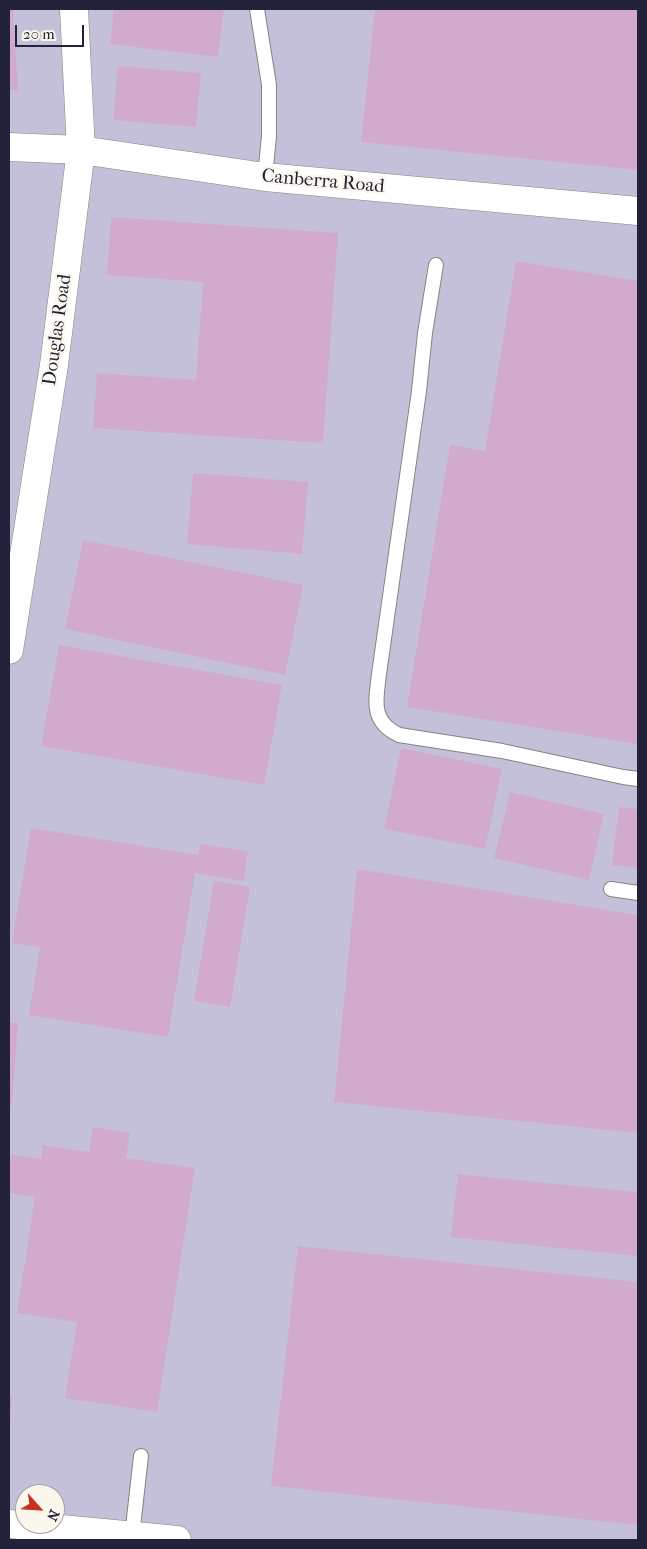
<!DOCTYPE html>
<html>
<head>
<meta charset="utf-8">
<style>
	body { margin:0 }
	#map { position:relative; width:647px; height:1549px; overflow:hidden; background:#f0e1c2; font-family:"IM FELL French Canon",serif }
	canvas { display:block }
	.frame { position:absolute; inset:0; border:10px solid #22223b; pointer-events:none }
	.north { position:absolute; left:15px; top:1484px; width:50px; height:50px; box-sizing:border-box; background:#fbf7ec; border:1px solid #a4a2a5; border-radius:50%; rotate:116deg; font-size:14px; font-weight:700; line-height:20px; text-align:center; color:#22223b }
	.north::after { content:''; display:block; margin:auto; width:18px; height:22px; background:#c8321e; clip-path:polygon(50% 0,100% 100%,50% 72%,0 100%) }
	.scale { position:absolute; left:15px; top:25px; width:69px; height:22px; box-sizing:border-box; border:2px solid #22223b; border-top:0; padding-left:6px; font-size:15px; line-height:18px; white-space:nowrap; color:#22223b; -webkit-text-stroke:4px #fbf7ec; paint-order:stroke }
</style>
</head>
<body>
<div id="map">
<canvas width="647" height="1549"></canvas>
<div class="frame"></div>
<div class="north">N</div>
<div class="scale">20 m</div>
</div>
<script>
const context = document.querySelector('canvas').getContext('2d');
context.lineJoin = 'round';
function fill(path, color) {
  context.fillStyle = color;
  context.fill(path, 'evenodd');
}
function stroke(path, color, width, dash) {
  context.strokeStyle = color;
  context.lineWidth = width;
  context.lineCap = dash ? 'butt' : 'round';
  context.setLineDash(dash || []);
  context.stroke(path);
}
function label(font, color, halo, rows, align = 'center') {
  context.font = font + ' "IM FELL French Canon",serif';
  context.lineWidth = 5;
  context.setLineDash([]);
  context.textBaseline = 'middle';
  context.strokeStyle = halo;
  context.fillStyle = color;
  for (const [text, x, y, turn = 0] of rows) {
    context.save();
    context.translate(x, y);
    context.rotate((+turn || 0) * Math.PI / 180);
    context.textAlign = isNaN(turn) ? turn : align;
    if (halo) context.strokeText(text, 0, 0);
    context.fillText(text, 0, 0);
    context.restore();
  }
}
const industrial = new Path2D(`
	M9,9H638V1540H9ZM25,1494H55V1524H25Z`);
const building = new Path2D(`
	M9,9H13L18,90H9Z
	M114,9H224L218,57L110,44Z
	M375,9H638V170L361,142Z
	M118,66L201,73L196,127L113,120Z
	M111,217L338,233L323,443L93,428L97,373L196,380L203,282L107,275Z
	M516,261L638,281V744L407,707L450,445L485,451Z
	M193,473L308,482L302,554L187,544Z
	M83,540L303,585L285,675L65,629Z
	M59,645L282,685L264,785L41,746Z
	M401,748L502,769L485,849L384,829Z
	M510,792L604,814L589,880L494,858Z
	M619,807L638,809V868L612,865Z
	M31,828L198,855L200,844L248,851L244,881L195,873L168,1037L29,1015L40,947L12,943Z
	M357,869L638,915V1133L334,1102Z
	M214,881L250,887L230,1007L194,1001Z
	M9,1022L18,1023L12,1105H9Z
	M93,1127L130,1133L126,1158L195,1168L157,1412L65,1398L77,1322L17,1313L35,1197L9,1193V1171L11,1154L41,1159L43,1145L89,1152Z
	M458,1174L638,1192V1256L451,1237Z
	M298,1246L638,1282V1525L271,1486Z
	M9,1397H12L10,1421H9Z`);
const service = new Path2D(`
	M257,9L269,85V136L265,177
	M436,265L425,333L419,391L379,674C376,701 370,721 399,735L502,751L623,777L638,779
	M611,889L638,893
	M132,1536L141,1456`);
const minor = new Path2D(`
	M9,147L81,150L265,177L638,211
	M9,650L54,365L81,150L74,9
	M9,1524L177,1540`);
const streetNames = [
	["Canberra Road",323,182,5],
	["Douglas Road",58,330,-82]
];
fill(industrial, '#c5c0da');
fill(building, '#d2abcc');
stroke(service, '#89827e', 16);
stroke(minor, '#89827e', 29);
stroke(service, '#fff', 14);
stroke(minor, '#fff', 28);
label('19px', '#22223b', '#fbf7ec', streetNames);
</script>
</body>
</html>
